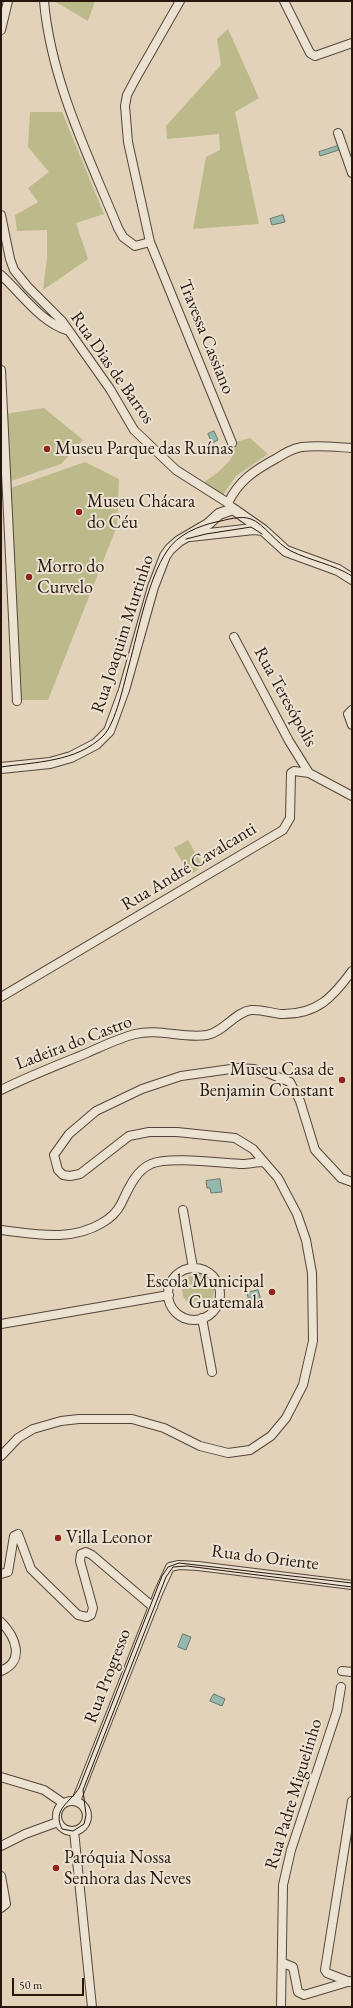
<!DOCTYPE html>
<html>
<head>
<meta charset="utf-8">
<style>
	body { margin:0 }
	#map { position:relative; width:353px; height:2008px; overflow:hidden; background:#e2d2b9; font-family:"EB Garamond",serif }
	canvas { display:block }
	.frame { position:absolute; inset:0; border:2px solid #26160d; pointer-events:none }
	.scale { position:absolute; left:12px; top:1978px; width:72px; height:18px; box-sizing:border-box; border:2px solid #26160d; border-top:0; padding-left:5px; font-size:12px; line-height:14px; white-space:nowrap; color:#26160d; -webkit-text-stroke:3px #ece2d2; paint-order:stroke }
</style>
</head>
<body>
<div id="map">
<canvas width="353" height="2008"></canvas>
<div class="frame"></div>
<div class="scale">50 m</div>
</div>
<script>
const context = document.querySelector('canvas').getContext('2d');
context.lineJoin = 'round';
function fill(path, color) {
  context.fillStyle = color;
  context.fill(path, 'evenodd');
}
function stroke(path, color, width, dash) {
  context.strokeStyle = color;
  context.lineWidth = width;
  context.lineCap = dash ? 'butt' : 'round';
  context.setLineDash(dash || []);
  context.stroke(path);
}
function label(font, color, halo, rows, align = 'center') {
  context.font = font + ' "EB Garamond",serif';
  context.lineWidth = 4;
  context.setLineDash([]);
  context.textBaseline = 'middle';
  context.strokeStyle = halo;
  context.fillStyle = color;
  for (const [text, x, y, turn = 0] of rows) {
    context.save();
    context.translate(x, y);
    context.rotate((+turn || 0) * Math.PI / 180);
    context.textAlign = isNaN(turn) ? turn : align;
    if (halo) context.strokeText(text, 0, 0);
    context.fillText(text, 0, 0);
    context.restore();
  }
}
const green = new Path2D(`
	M54,1H95L88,21Z
	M228,29L259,98L235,112L259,224L193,229L206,157L220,150L219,134L167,139L166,126L221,65L217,39Z
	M30,112H62L104,214L76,223L88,259L43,290L47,258V230L17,231L15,215L38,202L28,188L49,172L28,147Z
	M44,408L83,440L61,464L8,482L4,414Z
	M250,438L268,454L236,476L221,498L202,484C210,478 232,463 233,453C233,450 232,446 232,443Z
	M85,462L119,479L117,526L48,700H18L8,489Z
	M188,840L203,866L190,875L174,848Z
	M182 1290a16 16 0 1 1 32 0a16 16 0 1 1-32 0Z`);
const water = new Path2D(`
	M338,146L339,150L320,156L319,152Z
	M283,215L285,222L272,225L270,219Z
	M214,431L218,440L212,443L208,434Z
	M220,1179L222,1192L211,1193L210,1188H207L206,1181Z
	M258,1290L263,1306L251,1309L247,1293Z
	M183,1634L191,1637L186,1650L178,1647Z
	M214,1694L225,1699L222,1706L210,1701Z`);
const minor = new Path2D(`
	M44,1C51,81 88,155 118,228L123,237L135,246L150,242L128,142L125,106L127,95L136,78L180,1
	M284,1L310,53L315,56L352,43
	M1,30L8,1
	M338,133L352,173
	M1,215L10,259L14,270L28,287L62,321L110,389L134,430L176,470L228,503L233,509
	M150,242L232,443
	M1,275C22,294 40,322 69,331
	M1,370L17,701
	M228,503C239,480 255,470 277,458C285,453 293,448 302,447C318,445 336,447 352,448
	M234,637L289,741L309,773
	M352,710L348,714L352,725
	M1,997L283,830L290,818L291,773L294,771L309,773L352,796
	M1,1090C29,1076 58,1065 87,1053C103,1046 119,1038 135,1034C160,1028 183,1039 207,1035C224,1032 235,1012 251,1010C261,1009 271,1013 281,1014C317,1015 333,997 352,971
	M183,1210L193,1268
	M1,1230C36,1234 70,1242 102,1223C109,1219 117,1212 121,1204C128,1190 135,1171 151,1164C168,1156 221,1163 242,1164C249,1164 256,1162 263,1162
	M168 1294a26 26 0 1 1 52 0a26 26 0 1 1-52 0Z
	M202,1318L212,1372
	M1,1324L169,1295
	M1,1456L18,1438L33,1429L61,1421L79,1419H132L164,1428L200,1446L228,1453L250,1450L271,1436L286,1418L303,1385L313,1341L312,1273L306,1240L297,1214L278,1178L253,1149L235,1138L177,1132H149L129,1136L80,1174L70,1176L63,1175L58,1170L54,1155L69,1134L96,1111L142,1089L181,1076L238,1068L254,1069L268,1073L290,1082L300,1101L315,1150L341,1178L352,1182
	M1,1574L8,1572L14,1536L18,1534L31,1569L78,1615L87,1617L91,1615L93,1608L80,1561L81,1554L86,1552L92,1555L153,1607
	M1,1622C15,1636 26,1661 1,1671
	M342,1671L352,1672
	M1,1777L44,1790L63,1803
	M57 1816a15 15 0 1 1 30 0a15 15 0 1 1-30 0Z
	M76,1801L159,1591L170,1567L179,1565L198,1566L352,1585
	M74,1831L92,2007
	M1,1846L25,1834L58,1822
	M1,1876L6,1904L1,1908
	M283,1963L293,1967L298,1992L304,1995L351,1981
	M350,1982L327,1973L325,1970L352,1801
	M281,2007L283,1885L291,1850L337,1711L341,1687`);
const tertiary = new Path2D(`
	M190,536L254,529L263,530
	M1,768L50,763L71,757L96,744L109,731L124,690L153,587L165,556L170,549L179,541L208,524L219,514L233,509L263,530L286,551L338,570L352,579`);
const tram = new Path2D(`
	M186,539L206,534L251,527L262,534
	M1,767C35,762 77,762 103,736C116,723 124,683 129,665C138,632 148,579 167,551C177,535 198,526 216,522C227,520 240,515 251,519C263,523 277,544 291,551C311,561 333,564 352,576
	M352,1583L179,1563L168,1567L162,1576L79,1788C70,1803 52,1809 62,1829L73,1831L84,1824L86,1815L83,1790L166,1577L173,1567L187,1566L352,1587`);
const markers = [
	[47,449,4,"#8f2418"],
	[79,512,4,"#8f2418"],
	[29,577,4,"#8f2418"],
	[342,1080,4,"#8f2418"],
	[272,1292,4,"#8f2418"],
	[58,1538,4,"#8f2418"],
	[56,1868,4,"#8f2418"]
];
const streetNames = [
	["Travessa Cassiano",206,337,68],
	["Rua Dias de Barros",112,368,55],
	["Rua Joaquim Murtinho",123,634,-72],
	["Rua Teresópolis",285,697,61],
	["Rua André Cavalcanti",189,867,-31],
	["Ladeira do Castro",74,1043,-21],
	["Rua do Oriente",265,1558,7],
	["Rua Progresso",108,1676,-69],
	["Rua Padre Miguelinho",294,1794,-73]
];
const poiNames = [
	["Museu Parque das Ruínas",55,449],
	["Museu Chácara",87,502],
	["do Céu",87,523],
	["Morro do",37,567],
	["Curvelo",37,588],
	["Museu Casa de",334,1070,"right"],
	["Benjamin Constant",334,1091,"right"],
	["Escola Municipal",264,1282,"right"],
	["Guatemala",264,1303,"right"],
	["Villa Leonor",66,1538],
	["Paróquia Nossa",64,1858],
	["Senhora das Neves",64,1879]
];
fill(green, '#bcba8a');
fill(water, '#95b8ae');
stroke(water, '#69776e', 1);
stroke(minor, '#554538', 10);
stroke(tertiary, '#554538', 12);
stroke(minor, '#ece2d2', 8);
stroke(tertiary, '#ece2d2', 10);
stroke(tram, '#26160d', 1);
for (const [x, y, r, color] of markers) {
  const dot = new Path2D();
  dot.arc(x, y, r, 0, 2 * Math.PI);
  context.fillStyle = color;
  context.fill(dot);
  stroke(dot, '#ece2d2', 1.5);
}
label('18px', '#26160d', '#ece2d2', streetNames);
label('18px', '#26160d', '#ece2d2', poiNames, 'left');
</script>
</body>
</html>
